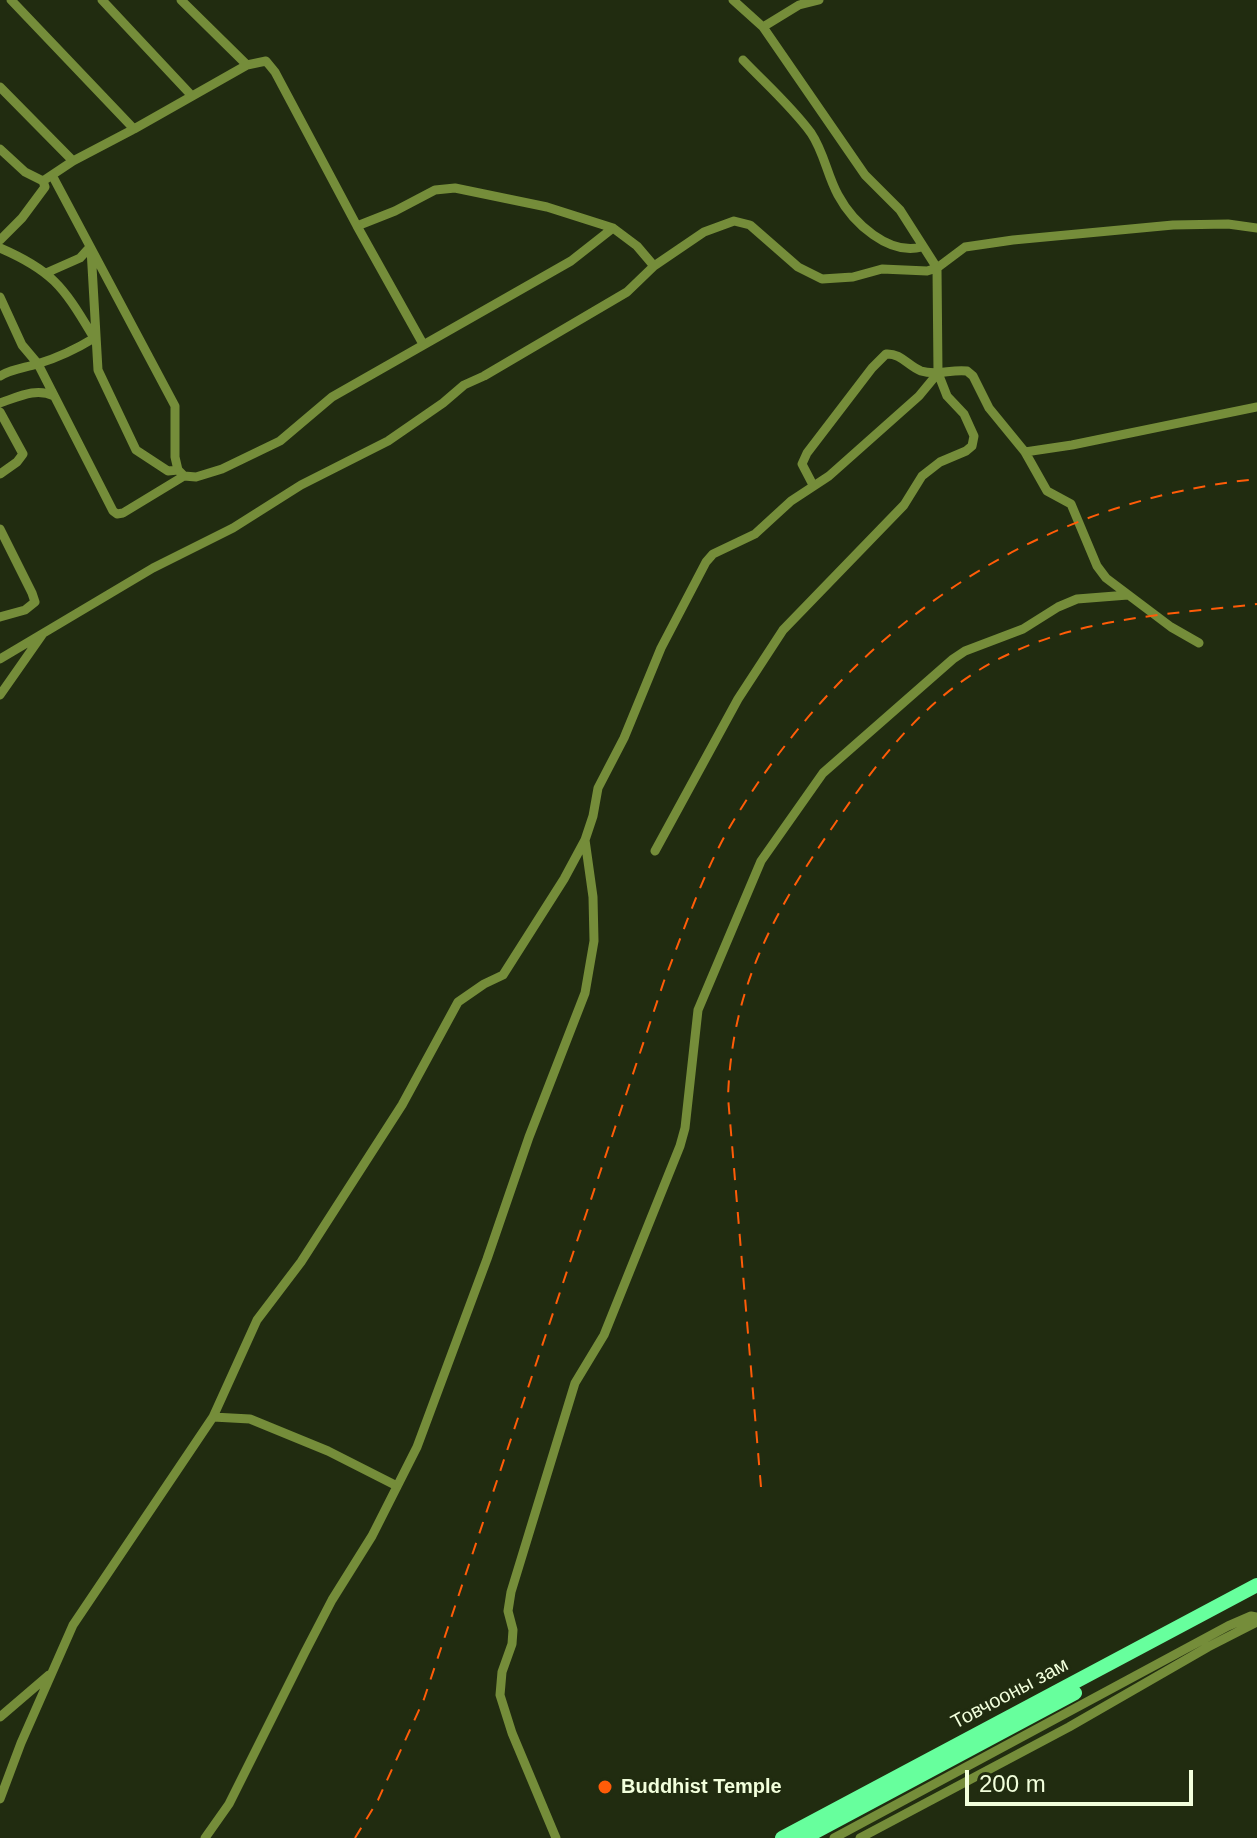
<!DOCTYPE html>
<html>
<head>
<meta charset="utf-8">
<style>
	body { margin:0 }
	#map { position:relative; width:1257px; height:1838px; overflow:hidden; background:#212c10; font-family:Helvetica,sans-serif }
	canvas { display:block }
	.scale { position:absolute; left:965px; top:1770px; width:228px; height:36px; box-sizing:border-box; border:4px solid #f2ffdc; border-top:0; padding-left:10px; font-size:24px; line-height:28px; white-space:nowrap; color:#f2ffdc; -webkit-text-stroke:6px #212c10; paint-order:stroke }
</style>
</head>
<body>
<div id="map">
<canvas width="1257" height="1838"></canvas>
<div class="scale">200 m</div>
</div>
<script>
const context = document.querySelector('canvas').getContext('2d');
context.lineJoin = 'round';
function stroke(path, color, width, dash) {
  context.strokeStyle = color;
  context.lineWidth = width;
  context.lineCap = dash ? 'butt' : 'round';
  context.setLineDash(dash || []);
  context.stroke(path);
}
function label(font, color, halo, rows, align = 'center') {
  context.font = font + ' Helvetica,sans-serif';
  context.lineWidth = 6;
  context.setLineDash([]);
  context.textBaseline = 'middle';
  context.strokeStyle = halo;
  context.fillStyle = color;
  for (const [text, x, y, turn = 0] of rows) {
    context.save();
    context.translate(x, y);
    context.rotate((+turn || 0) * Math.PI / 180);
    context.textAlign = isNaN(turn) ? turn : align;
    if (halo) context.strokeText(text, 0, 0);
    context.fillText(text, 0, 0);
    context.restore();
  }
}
const minor = new Path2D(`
	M11,0L134,129
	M102,0L192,96
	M181,0L247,65
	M763,27L799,5L819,0
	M743,60C766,84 792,107 811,133C824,152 827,175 838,195C853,223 889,256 922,247
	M0,87L73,161
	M0,149L25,172L43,181L73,161L134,129L247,65L266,61L275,72L357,226L395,211L435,190L455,188L547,207L613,228L637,246L654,266
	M52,175L175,406V457L178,470L184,476L196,477L222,469L280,441L332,397L571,261L613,228
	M357,226L423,344
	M0,240L22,218L45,187L43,181
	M0,248C51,270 63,286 91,333L96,337C78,348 58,358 37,364C24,368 12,369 0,376
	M91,249L98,370L136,450L168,471L178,470
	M46,273L80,258L90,247
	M0,297L22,345L38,364L113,511L117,514L123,513L184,476
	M0,403C18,397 36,387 54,396
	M0,412L23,454L17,462L0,474
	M1025,452L1072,445L1257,407
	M813,485L802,464L807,453L872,368L886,354C901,353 908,366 921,371C937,376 951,369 967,371L973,376L989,408L1025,452L1047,491L1071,504L1097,566L1106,578L1171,627L1199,643
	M0,529L32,593L35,602L25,610L0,617
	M0,659L153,568L233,528L301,485L388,441L443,403L464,385L484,376L627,292L654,266L704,232L734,221L750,225L798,267L822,279L853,277L882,269L927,271L937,268L965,247L1013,240L1173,225L1228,224L1257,228
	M0,695L42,635
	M655,851L738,699L783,630L904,505L922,476L940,462L966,451L972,446L974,436L964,414L947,396L938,373L937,268L900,210L865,175L763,27L733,0
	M213,1417L257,1320L301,1262L402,1105L458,1002L484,984L503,975L564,879L585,840L593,816L598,788L624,738L661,648L706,562L713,554L755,534L791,501L829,476L919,396L938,373
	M0,1717L49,1675
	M0,1799L21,1743L73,1625L213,1417L250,1419L328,1451L397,1486
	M205,1838L229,1804L305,1652L332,1600L372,1536L417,1447L487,1259L529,1137L585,993L594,941L593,897L585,840
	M556,1838L512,1733L500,1695L502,1672L512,1644L513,1630L508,1611L511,1592L575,1383L604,1335L680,1146L685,1128L698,1010L761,861L823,773L953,659L965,651L1023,629L1058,607L1077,599L1128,595
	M834,1838L1228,1626L1251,1616L1257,1617
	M860,1838L1069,1727L1208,1647L1257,1622`);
const trunk = new Path2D(`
	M782,1838L1257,1585
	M804,1838L1075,1693`);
const rail = new Path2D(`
	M761,1487L728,1097C732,986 773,914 834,825C881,756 931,690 1009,654C1086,617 1174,614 1257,604
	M355,1838L378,1800L424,1699L664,981C686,925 705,866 737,815C854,626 1033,502 1257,479`);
const markers = [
	[605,1787,8,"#ff5c08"]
];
const streetNames = [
	["Товчооны зам",1010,1694,-28]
];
const poiNames = [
	["Buddhist Temple",621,1787]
];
stroke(minor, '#758d3a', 9);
stroke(trunk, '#67ff9d', 14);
stroke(rail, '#ff5c08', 2, [12, 10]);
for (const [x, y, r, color] of markers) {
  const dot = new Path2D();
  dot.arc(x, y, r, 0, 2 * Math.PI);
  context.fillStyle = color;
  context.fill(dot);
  stroke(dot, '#212c10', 3);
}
label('20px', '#f2ffdc', '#212c10', streetNames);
label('bold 20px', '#f2ffdc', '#212c10', poiNames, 'left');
</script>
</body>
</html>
